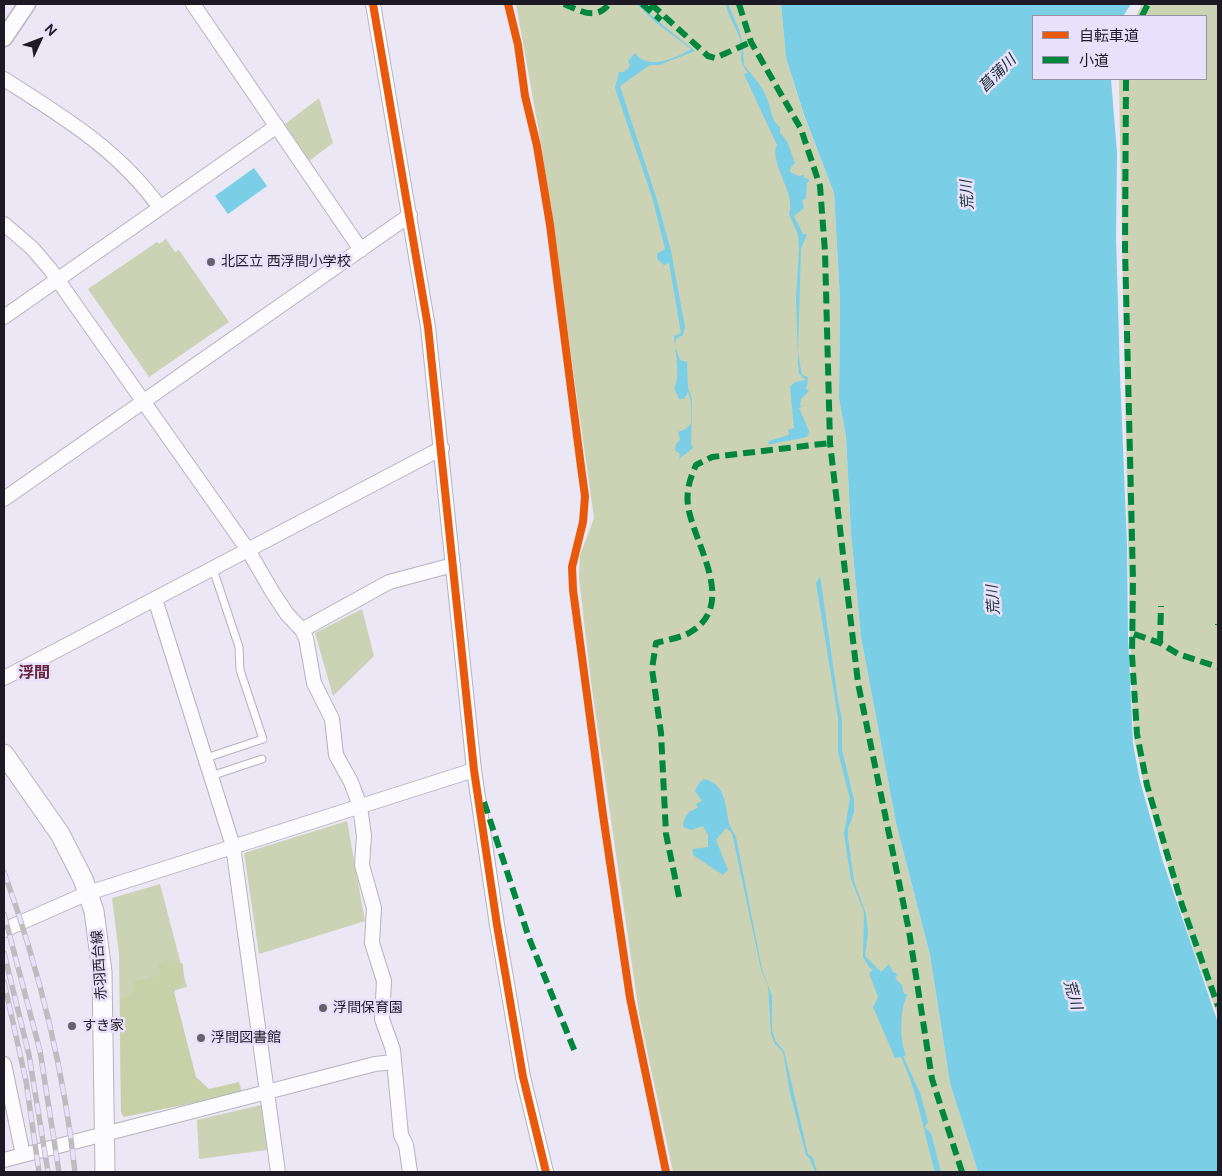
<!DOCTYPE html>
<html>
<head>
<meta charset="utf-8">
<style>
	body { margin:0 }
	#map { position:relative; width:1222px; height:1176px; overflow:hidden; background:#ebe7f5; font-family:"DM Sans","Noto Sans JP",sans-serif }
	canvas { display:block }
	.frame { position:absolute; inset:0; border:5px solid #1d1a25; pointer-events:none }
	.legend { position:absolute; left:1032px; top:15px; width:175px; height:65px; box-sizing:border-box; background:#e8e1fb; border:1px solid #9791a5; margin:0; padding:6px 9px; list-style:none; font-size:15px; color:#1d1a25 }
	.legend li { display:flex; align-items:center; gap:10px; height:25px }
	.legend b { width:25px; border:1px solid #9791a5 }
	.north { position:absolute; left:15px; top:15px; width:50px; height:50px; -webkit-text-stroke:4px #e8e1fb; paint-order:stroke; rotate:47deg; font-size:14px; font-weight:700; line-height:20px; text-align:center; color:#1d1a25 }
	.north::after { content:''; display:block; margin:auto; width:18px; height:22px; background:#1d1a25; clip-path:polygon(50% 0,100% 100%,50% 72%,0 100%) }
</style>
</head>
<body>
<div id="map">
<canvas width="1222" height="1176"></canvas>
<div class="frame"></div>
<ul class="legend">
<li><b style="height:6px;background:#e8590c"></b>自転車道</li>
<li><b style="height:6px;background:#00873e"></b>小道</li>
</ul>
<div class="north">N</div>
</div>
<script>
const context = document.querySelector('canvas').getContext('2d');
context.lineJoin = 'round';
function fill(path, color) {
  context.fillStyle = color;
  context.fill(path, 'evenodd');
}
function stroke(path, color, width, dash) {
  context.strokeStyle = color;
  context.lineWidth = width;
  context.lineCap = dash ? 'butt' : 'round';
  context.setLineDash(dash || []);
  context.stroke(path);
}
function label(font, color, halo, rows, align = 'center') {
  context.font = font + ' "DM Sans","Noto Sans JP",sans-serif';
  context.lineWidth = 5;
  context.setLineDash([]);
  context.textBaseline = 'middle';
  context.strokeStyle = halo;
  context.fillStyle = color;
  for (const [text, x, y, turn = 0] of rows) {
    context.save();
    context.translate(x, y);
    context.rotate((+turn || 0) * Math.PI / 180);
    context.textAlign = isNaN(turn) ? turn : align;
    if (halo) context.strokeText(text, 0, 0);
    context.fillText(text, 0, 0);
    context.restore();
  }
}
const green = new Path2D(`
	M516,4H781L786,58L804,116L834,193L840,300L839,398L846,437L851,534L861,637L896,823L930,955L950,1083L978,1172H673L639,1013L591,682L579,578L580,555L594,518L542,149Z
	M1142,4H1218V1016L1194,951L1162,847L1145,789L1134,738L1130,641L1119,83V79H1206V16H1136Z
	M319,98L333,143L309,161L285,124Z
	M166,239L175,252L179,250L229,322L149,377L88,289L157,242L159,244Z
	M362,609L374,656L333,696L315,633Z
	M347,821L365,921L259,954L244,853Z
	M160,884L187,987L172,991L124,1117L121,1112L119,954L112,898Z
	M261,1105L267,1150L199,1159L197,1120Z`);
const forest = new Path2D(`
	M173,960L183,964L184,981L174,992L196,1077L209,1089L239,1082L242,1093L124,1117L121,1112L120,1001L134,991V982L159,975V964L165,961Z`);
const water = new Path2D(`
	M637,4H640L654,18L695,51L659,65H650L620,86L657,200L671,251L685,327L683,335L676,339L675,346L680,360L687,362L688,387L692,400L691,444L693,448L679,459L680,454L675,450L676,444L680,440L678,432L684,430L691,424V402L688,392L684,399H679L674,388C681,378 675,349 674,336L681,333L669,263L664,265L657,259V254L665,249L652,197L615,88L619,72H624L630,66L628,61L635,53C648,71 676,58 691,49L655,22Z
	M726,4H728L739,29L743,47L744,65C753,76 765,89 769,104C772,114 771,120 780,127V133L787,141L795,163L791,167L790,172L799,176L804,175V178L809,179V181L807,183L806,199L802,200L804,208L794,216L803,234H807L801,249L798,352L802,375L808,377L807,386L805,388L809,391L801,399L800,406L804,405L799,408L809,431L808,436C803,439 776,442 768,445L769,441L789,435L788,430L794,428L790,387L795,382L806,380L799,374L798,363L796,299L799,248L798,234L789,214C797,194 768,162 777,145L744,74L748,73C737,58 743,60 741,44C739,30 728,18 726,4Z
	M781,4H1131L1123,16H1033V79H1111L1117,153L1116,238L1120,375L1127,545L1128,635L1133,744L1140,781L1163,862L1218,1023V1172H978L950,1083L930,955L896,823L861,637L851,534L846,437L839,398L840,300L834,193L804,115L786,58Z
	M254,168L267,186L228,214L215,196Z
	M820,576L838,700L842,720V750L854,800V812L848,829V838L854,881L866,914L868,933L865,956L881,972L889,964L893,972L898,974L895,978L902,985L904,994H908C900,1005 899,1040 906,1055L903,1056L920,1093L928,1122L925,1127L931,1133L941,1172H935C924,1134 918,1093 901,1057L895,1058L873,1007L878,997L869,973L873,970L869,967L863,957L864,912L851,879L847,854L844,833L850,799L838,752V718L816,583Z
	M704,779C726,784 725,805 729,823C730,827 734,833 736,837L762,969L772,996V1030L776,1042L784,1051L808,1154L813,1158L817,1172H815L810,1159L806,1155L790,1093L783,1052L775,1044L771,1034L768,986L761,969L732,833L726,828L716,840L728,870L723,875L693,855V849L708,847V835L703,826L691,830L683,827C684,817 688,810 698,808L696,804L702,801L695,791L699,783Z`);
const service = new Path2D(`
	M206,758L263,739L240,670L239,647L213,569
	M211,776L262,759`);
const minor = new Path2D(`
	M193,4L361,250
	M373,4L428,327L474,770L497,925L523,1077L546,1172
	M4,79C62,116 119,150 160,208
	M4,224L32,248L50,269L248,550L273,593L287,614L302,630L306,638L314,683L332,719L336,755L351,782L360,806L364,836L362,865L374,908L372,943L384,981L382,1019L393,1050L401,1135L406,1145L410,1172
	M4,317L277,126
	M4,499L410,215
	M155,599L233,846L278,1172
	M302,630L389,582L453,565
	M4,678L442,448
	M4,930L88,893L474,770
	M4,1064L23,1155
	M4,1160L375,1064L394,1062`);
const tertiary = new Path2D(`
	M4,38L27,4`);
const secondary = new Path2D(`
	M4,754L60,834L83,879L94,911L102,972L105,1172`);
const rail = new Path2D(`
	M4,872C39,969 64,1070 75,1172
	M4,914L40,1051L59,1172
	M4,953L29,1055L48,1172
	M4,982L26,1081L39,1172`);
const quiet = new Path2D(`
	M564,4C581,11 596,21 609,4
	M642,4L661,20
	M651,4L708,56L715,58L751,42
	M739,4L751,42L801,129L820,186L825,252L830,443L858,683L909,931L932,1079L962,1172
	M1142,16L1148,4
	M1126,79L1125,249L1133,580L1132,655L1137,734L1147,785L1182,905L1218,1006
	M1218,624V625
	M1134,634L1160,643L1178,654L1218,667
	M1160,643L1161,606
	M484,802L529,938L575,1052
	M679,897L666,834L661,733L652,669L656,643C667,640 679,638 689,633C739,605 694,545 688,506C686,491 690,478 696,465L712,457L830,443`);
const cycleway = new Path2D(`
	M373,4L428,327L474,770L497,925L523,1077L546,1172
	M508,4L518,45L525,96L537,146L550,225L581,467L585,496L583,522L572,567L573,590L603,815L630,998L666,1172`);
const markers = [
	[211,262,5,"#65626e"],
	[323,1008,5,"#65626e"],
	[72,1026,5,"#65626e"],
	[201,1038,5,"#65626e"]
];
const poiNames = [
	["北区立 西浮間小学校",221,262],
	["浮間保育園",333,1008],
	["すき家",82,1026],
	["浮間図書館",211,1038]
];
const streetNames = [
	["赤羽西台線",100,965,-94]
];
const waterNames = [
	["菖蒲川",998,74,-45],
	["荒川",968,195,-94],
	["荒川",994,600,-94],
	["荒川",1072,995,74]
];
const quarterNames = [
	["浮間",34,674]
];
fill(green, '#ccd2b4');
fill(forest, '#c8d0a7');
fill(water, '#7acee6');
stroke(service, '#b6b2bf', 9);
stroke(minor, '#b6b2bf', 16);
stroke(tertiary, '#b6b2bf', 19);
stroke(secondary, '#b6b2bf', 21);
stroke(service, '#fcfbfe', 7);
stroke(minor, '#fcfbfe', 14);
stroke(tertiary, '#fcfbfe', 16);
stroke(secondary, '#fcfbfe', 19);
stroke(rail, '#bebcc0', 5.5);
stroke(rail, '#e8e1fb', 4, [11]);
stroke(quiet, '#00873e', 6, [12, 6]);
stroke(cycleway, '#e8590c', 8);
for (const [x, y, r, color] of markers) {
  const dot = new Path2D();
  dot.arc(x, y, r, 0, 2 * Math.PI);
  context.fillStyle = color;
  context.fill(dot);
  stroke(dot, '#e8e1fb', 2);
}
label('14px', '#1d1a25', '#e8e1fb', poiNames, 'left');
label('14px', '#1d1a25', '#e8e1fb', streetNames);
label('italic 15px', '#172d32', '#e8e1fb', waterNames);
label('bold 16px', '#66233e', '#e8e1fb', quarterNames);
</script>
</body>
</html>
